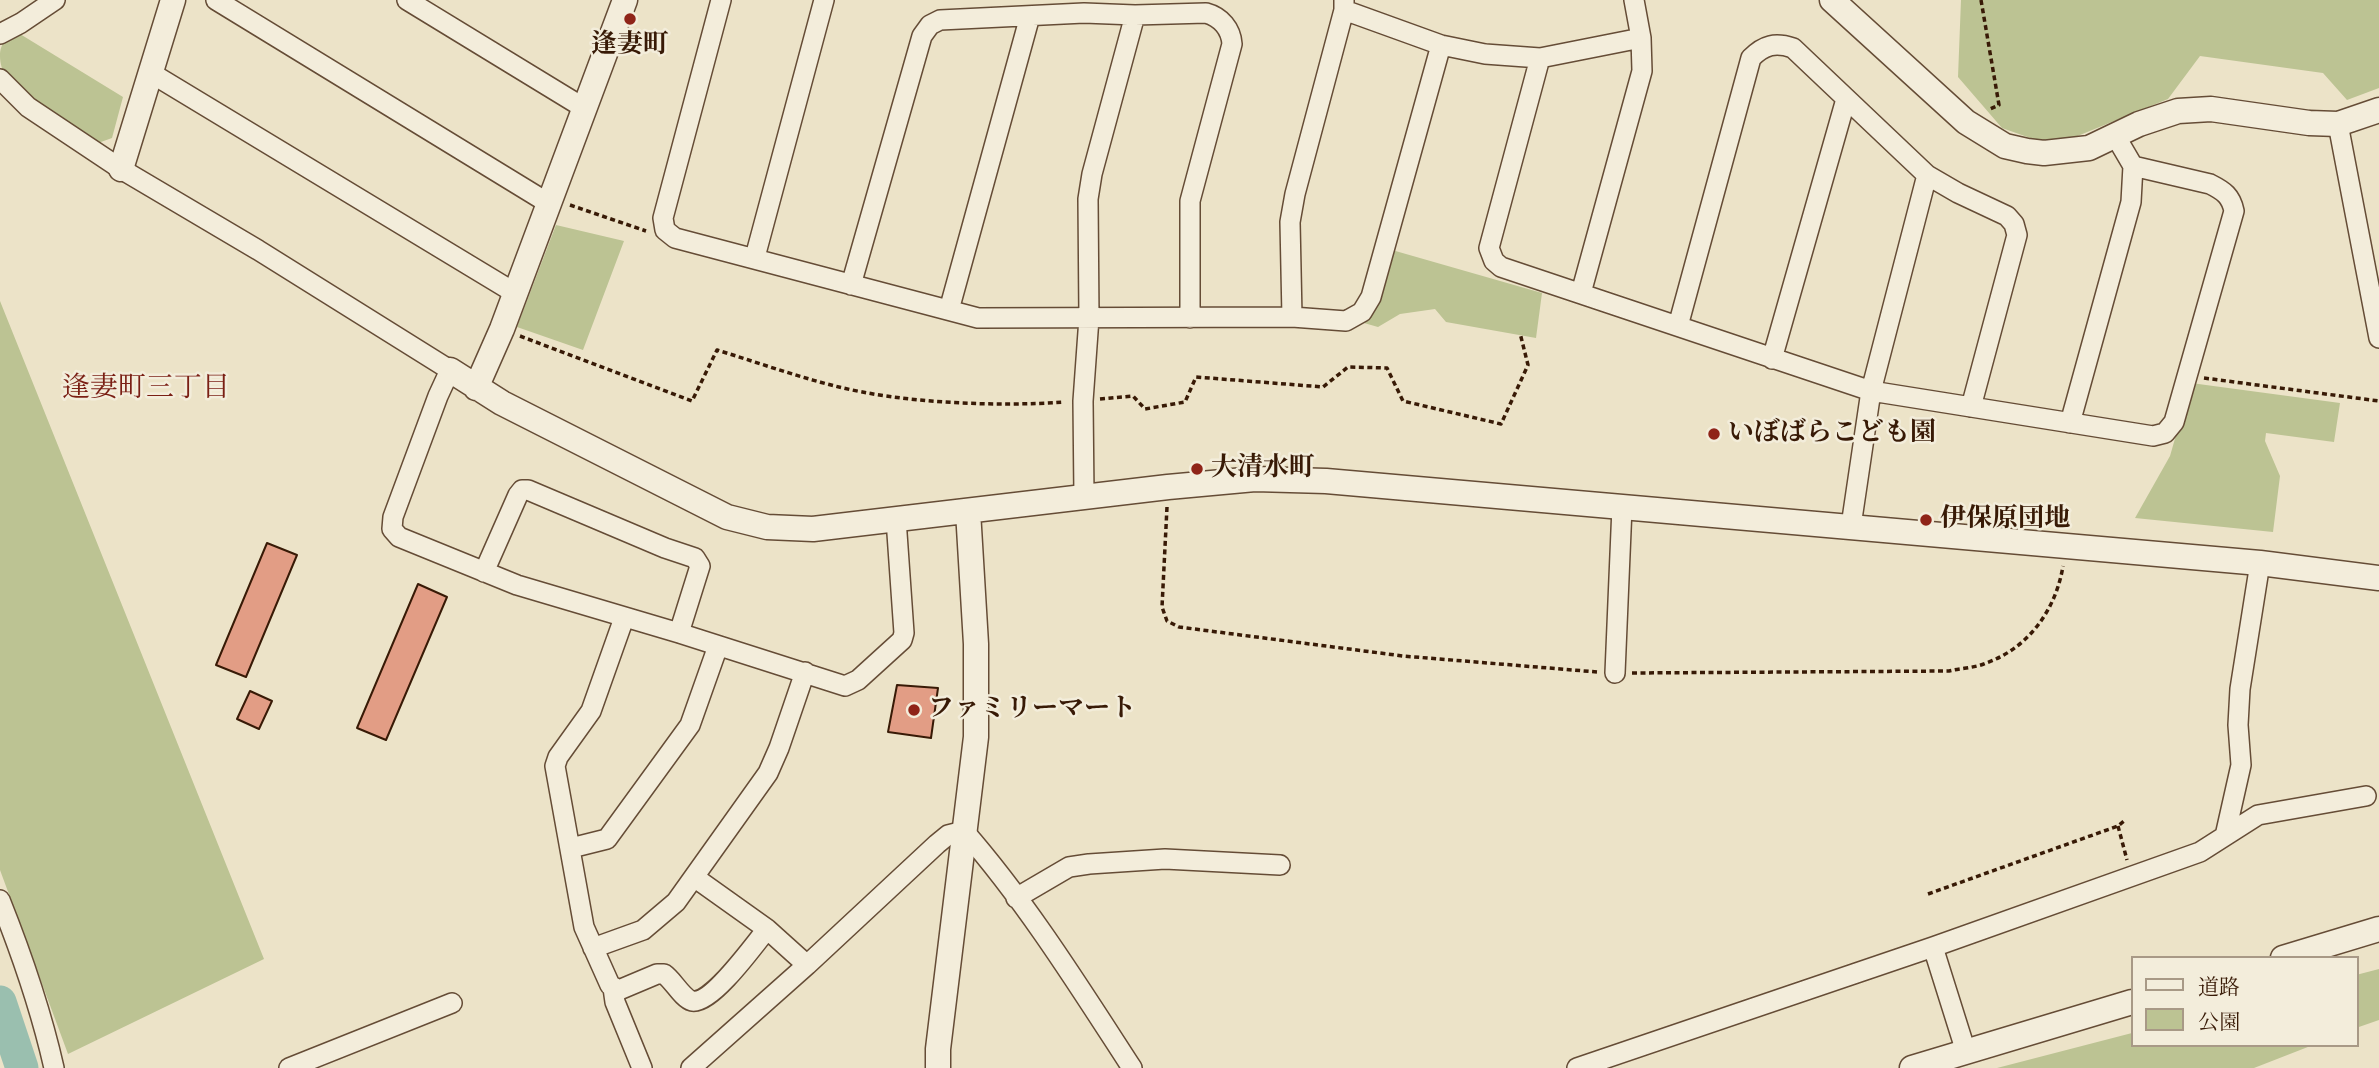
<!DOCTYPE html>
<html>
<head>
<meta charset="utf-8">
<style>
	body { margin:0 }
	#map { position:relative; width:2379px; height:1068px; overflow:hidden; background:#ece3c8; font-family:"IM FELL French Canon","Noto Serif JP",serif }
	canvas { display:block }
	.legend { position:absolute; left:2131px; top:956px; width:228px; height:91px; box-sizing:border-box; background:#f3eddb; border:2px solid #a89986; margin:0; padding:9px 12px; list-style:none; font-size:21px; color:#381a06 }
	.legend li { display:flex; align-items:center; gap:14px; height:35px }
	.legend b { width:35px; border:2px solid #a89986 }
</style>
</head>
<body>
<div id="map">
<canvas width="2379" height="1068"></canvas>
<ul class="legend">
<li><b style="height:9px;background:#f3eddb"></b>道路</li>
<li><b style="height:19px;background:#bcc393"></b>公園</li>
</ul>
</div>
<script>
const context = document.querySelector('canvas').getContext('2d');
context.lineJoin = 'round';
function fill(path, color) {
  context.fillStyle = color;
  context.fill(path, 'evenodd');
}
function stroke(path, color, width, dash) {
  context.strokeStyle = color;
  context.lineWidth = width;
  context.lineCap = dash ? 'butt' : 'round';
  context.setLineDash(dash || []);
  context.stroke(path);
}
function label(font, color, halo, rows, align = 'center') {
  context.font = font + ' "IM FELL French Canon","Noto Serif JP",serif';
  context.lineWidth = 5;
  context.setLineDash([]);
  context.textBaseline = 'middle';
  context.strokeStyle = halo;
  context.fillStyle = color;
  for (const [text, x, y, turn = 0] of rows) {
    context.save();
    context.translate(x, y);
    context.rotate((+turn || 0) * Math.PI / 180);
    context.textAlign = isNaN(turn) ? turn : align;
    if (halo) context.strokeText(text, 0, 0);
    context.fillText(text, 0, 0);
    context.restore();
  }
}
const green = new Path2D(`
	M1961,0H2379V88L2347,100L2323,73L2200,56L2168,99L2053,146L2002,128L1958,77Z
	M20,34L123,97L112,138L98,143C74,127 22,98 6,76C2,71 0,63 0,56C0,42 8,37 20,34Z
	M556,225L624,241L583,350L517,327Z
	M1392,250L1542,293L1536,338L1446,322L1435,309L1400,314L1378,327L1364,323L1377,300Z
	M0,301L264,959L68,1054L0,870Z
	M2191,383L2340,403L2334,442L2266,433L2265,441L2280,476L2273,532L2135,518L2170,456Z
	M2379,969V1020L2356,1028V975Z
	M2132,1033V1045H2313L2254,1068H1997Z`);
const river = new Path2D(`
	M0,1002L22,1068`);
const building = new Path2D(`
	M267,543L297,555L246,677L216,665Z
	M418,584L447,597L386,740L357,728Z
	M897,685L938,688L931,738L888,732Z
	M250,691L272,701L259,729L237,719Z`);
const path = new Path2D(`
	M1981,0L1999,105L1988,110
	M570,205L646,231
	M520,336L692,401L717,350C756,362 795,376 835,386C901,403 996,407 1064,402
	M2204,378L2379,401
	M1100,399L1133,396L1145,409L1185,402L1196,377L1323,387L1348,367L1387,368L1403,401L1501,424L1528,365L1520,333
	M1167,507L1162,607L1167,621L1179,627L1403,656L1597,672
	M1632,673L1949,671C1961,668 1975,668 1986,663C2029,648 2056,609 2063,566
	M2118,826L2127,860
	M1928,894L2118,826L2124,821`);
const minor = new Path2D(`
	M216,0L548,203
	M407,0L584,108
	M721,0L663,218L665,230L675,238L978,318L1292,317L1346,321L1362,312L1371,297L1441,45
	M1344,0V10L1441,45L1485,54L1540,58L1641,38
	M0,34L21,23L55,0
	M1540,58L1489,248L1494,261L1501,267L1871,391L2153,436L2165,433L2174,422L2234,211C2231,196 2224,191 2210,184L2133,166L2116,137
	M151,73L515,293
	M0,79L28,107L121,169L258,250L450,370L438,396L393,517L392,529L399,537L517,585L679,633L845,686L858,680L902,640L904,633L896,519
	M2338,124L2379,338
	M755,257L824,0
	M851,285L922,36L930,25L940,20L1084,13L1135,15L1206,13C1221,17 1231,29 1232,44L1190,201V318
	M1581,293L1642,71L1641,38L1634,0
	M949,310L1030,16
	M1292,317L1290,222L1295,194L1344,10
	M1678,326L1751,58C1764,45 1775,42 1793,48L1927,175L1958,193L2007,216L2014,224L2017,235L1971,407
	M1772,359L1846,99
	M2070,423L2131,202L2133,166
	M1084,496L1083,401L1089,318L1088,199L1092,174L1135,15
	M1851,526L1871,391L1927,175
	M484,572L518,495L522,490H528L665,548L695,558L700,566L679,633
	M624,618L591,711L558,757L555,766L584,927L610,985L619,990L657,974H664C673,980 682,998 692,1001C711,1005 755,944 767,929
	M1615,673L1622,507
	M2225,836L2241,765L2238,725L2240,689L2260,563
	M571,848L607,839L690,725L718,646
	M694,877L767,929L807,965
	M1016,898L1069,867L1089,864L1165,859L1280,865
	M0,900C22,955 41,1010 54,1068
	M1933,947L1966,1052
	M593,948L643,930L676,902L768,773L779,748L805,672
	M613,988L615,1002L642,1068
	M289,1068L452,1003
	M691,1068L807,965L937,844L948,835L964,831C1027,903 1080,988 1132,1068
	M1577,1068L1933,947L2200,852L2258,815L2366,796`);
const tertiary = new Path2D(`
	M1832,0L1966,122L2005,146L2027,151L2044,153L2089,148L2139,124L2178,111L2211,109L2309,123L2338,124L2379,110
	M121,169L173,0
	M450,370L502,403L727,517L767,527L813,529L1168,487L1255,479L1326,481L2260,563L2379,578
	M476,388L502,329L625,0
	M2283,958L2379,929
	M938,1068V1049L976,737V644L968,511
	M1912,1068L2132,1002`);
const markers = [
	[630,19,7,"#8f2418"],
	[1714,434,7,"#8f2418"],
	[1197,469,7,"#8f2418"],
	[1926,520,7,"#8f2418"],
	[914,710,7,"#8f2418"]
];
const poiNames = [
	["逢妻町",630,46,"center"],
	["いぼばらこども園",1728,434],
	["大清水町",1211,469],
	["伊保原団地",1940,520],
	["ファミリーマート",928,710]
];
const neighbourhoodNames = [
	["逢妻町三丁目",146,389]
];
fill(green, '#bcc393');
stroke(river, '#9abfaf', 33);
fill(building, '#e29d85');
stroke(building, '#381a06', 2);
stroke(minor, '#654c36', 22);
stroke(tertiary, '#654c36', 27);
stroke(path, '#381a06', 3.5, [5, 3.5]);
stroke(minor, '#f3eddb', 19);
stroke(tertiary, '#f3eddb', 24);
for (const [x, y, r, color] of markers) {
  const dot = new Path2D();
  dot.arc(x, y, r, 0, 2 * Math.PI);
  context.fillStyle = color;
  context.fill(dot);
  stroke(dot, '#f3eddb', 2.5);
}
label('bold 26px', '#381a06', '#f3eddb', poiNames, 'left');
label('28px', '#7a1f14', '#f3eddb', neighbourhoodNames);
</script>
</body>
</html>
